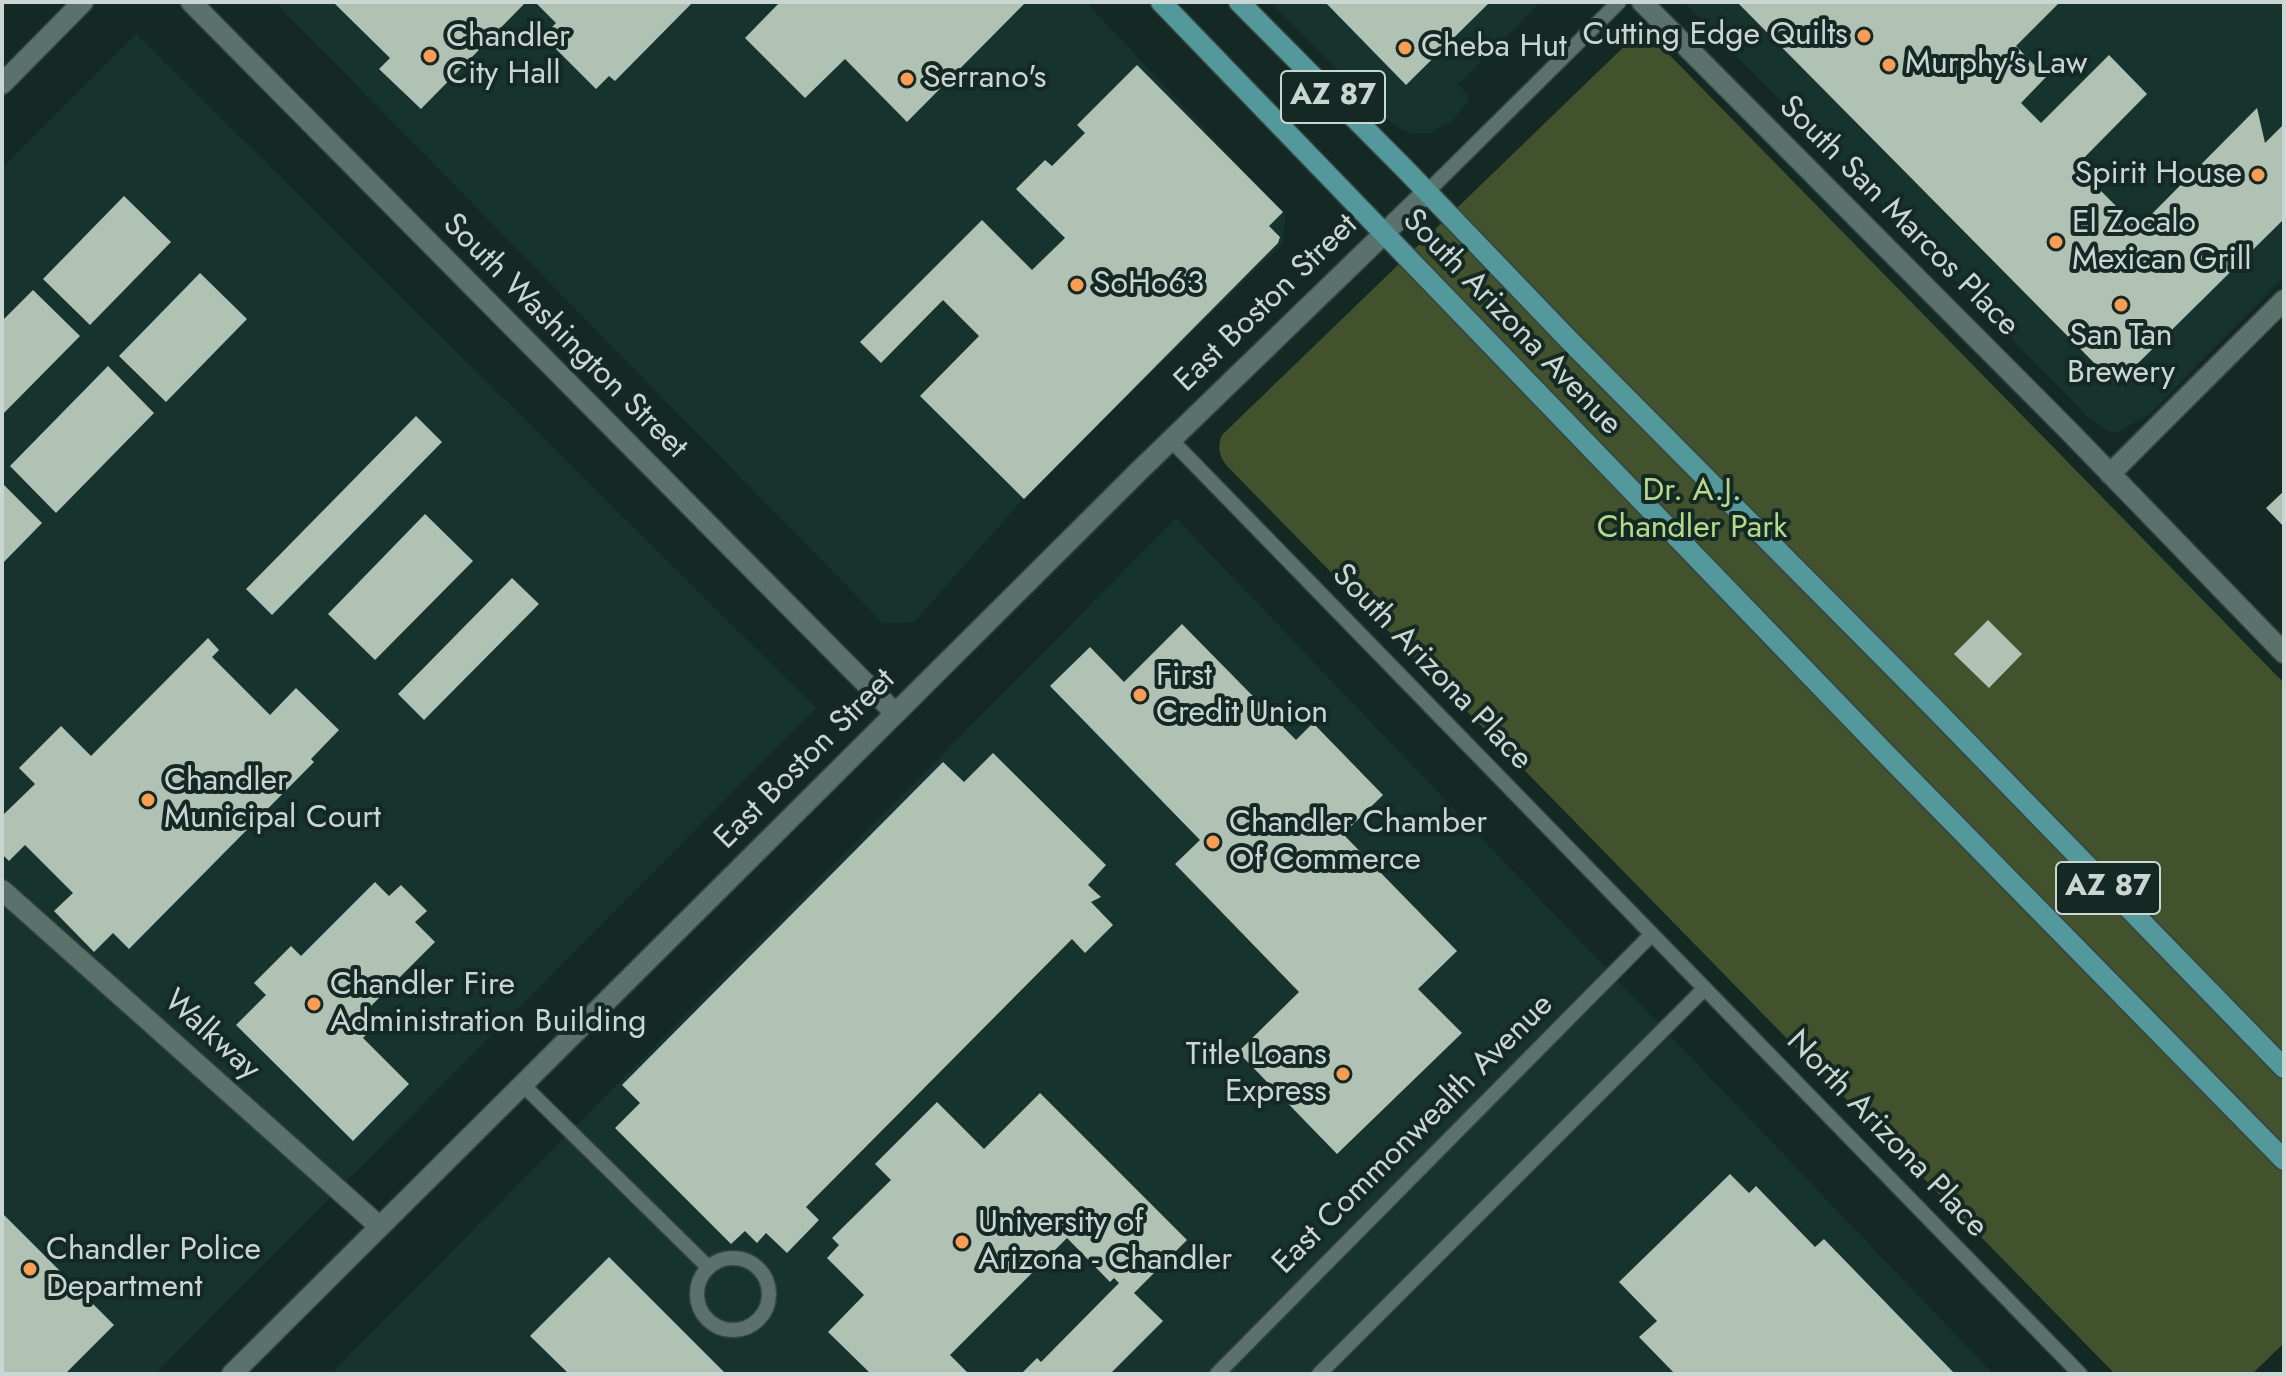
<!DOCTYPE html>
<html>
<head>
<meta charset="utf-8">
<style>
	body { margin:0 }
	#map { position:relative; width:2286px; height:1376px; overflow:hidden; background:#152924; font-family:Jost,sans-serif }
	canvas { display:block }
	.frame { position:absolute; inset:0; border:4px solid #cad6d2; pointer-events:none }
</style>
</head>
<body>
<div id="map">
<canvas width="2286" height="1376"></canvas>
<div class="frame"></div>
</div>
<script>
const context = document.querySelector('canvas').getContext('2d');
context.lineJoin = 'round';
function fill(path, color) {
  context.fillStyle = color;
  context.fill(path, 'evenodd');
}
function stroke(path, color, width, dash) {
  context.strokeStyle = color;
  context.lineWidth = width;
  context.lineCap = dash ? 'butt' : 'round';
  context.setLineDash(dash || []);
  context.stroke(path);
}
function label(font, color, halo, rows, align = 'center') {
  context.font = font + ' Jost,sans-serif';
  context.lineWidth = 8;
  context.setLineDash([]);
  context.textBaseline = 'middle';
  context.strokeStyle = halo;
  context.fillStyle = color;
  for (const [text, x, y, turn = 0] of rows) {
    context.save();
    context.translate(x, y);
    context.rotate((+turn || 0) * Math.PI / 180);
    context.textAlign = isNaN(turn) ? turn : align;
    if (halo) context.strokeText(text, 0, 0);
    context.fillText(text, 0, 0);
    context.restore();
  }
}
const built = new Path2D(`
	M275,2H1086L1285,215L1283,243L1024,498L914,622L883,623Z
	M1270,2H1541L1458,85L1468,95V101L1453,120L1431,133L1414,134L1399,128L1385,118Z
	M1684,2H2284V277L2150,413L2117,433L2107,431L2089,418Z
	M136,34L816,708L155,1374H2V168Z
	M1176,518L1993,1374H331Z`);
const green = new Path2D(`
	M1646,31L2284,683V1343L2252,1374H2115L1227,466C1219,456 1217,447 1222,435L1635,36L1639,32Z`);
const building = new Path2D(`
	M333,2H526L421,109L379,69L390,58Z
	M535,2H693L615,81L609,76L596,89L543,36L556,23Z
	M780,2H1026L907,122L845,59L805,98L745,38Z
	M1325,2H1490L1406,85Z
	M1737,2H2060L2016,46L2046,77L2021,103L2041,123L2109,55L2147,94L2076,166L2138,228L2257,108L2265,143L2284,124V219L2116,385Z
	M1137,65L1283,212L1269,226L1280,237L1278,243L1024,499L920,396L979,336L943,300L881,363L860,342L982,220L1032,270L1065,238L1016,189L1045,160L1052,166L1085,133L1077,125Z
	M124,196L171,242L90,325L43,279Z
	M200,273L247,319L166,402L119,356Z
	M33,290L80,336L2,415V321Z
	M108,366L154,413L56,513L10,466Z
	M416,416L442,442L272,615L246,589Z
	M2,483L42,523L2,564Z
	M2284,491V527L2266,508Z
	M425,514L473,561L375,660L328,614Z
	M512,578L539,604L424,720L398,694Z
	M1988,620L2022,654L1989,688L1954,654Z
	M1182,624L1296,740L1313,723L1383,795L1343,834L1457,951L1418,989L1462,1033L1337,1154L1238,1052L1299,992L1175,864L1200,840L1050,686L1090,647L1124,682Z
	M208,638L219,650L212,657L270,715L296,688L339,730L311,759L314,762L129,949L113,933L94,952L54,911L73,893L25,845L9,861L2,854V816L35,784L19,768L61,726L91,756Z
	M993,753L1106,865L1088,885L1101,897L1091,902L1113,925L1085,953L1072,939L806,1207L819,1220L787,1253L766,1233L757,1243L745,1231L731,1244L615,1128L640,1103L622,1085L943,762L964,782Z
	M375,882L389,896L401,885L427,911L415,922L435,942L363,1014L375,1025L363,1038L409,1084L353,1141L236,1025L266,995L254,983L291,946L301,956Z
	M1040,1093L1187,1240L1134,1293L1163,1321L1110,1374H1021L1037,1358L1041,1362L1119,1283L1114,1278L1110,1282L1067,1238L950,1355L969,1374H871L828,1332L864,1295L827,1258L839,1245L832,1238L891,1180L875,1164L937,1102L984,1149Z
	M1730,1174L1749,1193L1756,1186L1815,1247L1824,1239L1955,1374H1675L1639,1337L1657,1321L1619,1282Z
	M2,1213L114,1325L65,1374H2Z
	M609,1257L726,1374H569L530,1336Z`);
const service = new Path2D(`
	M1427,192L1619,2
	M1171,440L2080,1374
	M523,1085L708,1267
	M697 1294a36 36 0 1 1 72 0a36 36 0 1 1-72 0Z
	M1217,1374L1651,935
	M1319,1374L1704,989`);
const pedestrian = new Path2D(`
	M2,890L379,1226`);
const minor = new Path2D(`
	M191,2L895,713
	M1642,2L2069,431L2284,653
	M2,84L83,2
	M2110,474L2284,300
	M232,1374L1140,470L1427,192`);
const primary = new Path2D(`
	M1161,2L1886,754L2284,1160
	M1239,2L1406,170L1569,340L1933,707L2284,1068`);
const markers = [
	[1864,36,8,"#fc9d53"],
	[1405,48,8,"#fc9d53"],
	[430,56,8,"#fc9d53"],
	[1889,65,8,"#fc9d53"],
	[907,79,8,"#fc9d53"],
	[2258,175,8,"#fc9d53"],
	[2056,242,8,"#fc9d53"],
	[1077,285,8,"#fc9d53"],
	[2121,305,8,"#fc9d53"],
	[1140,695,8,"#fc9d53"],
	[148,800,8,"#fc9d53"],
	[1213,842,8,"#fc9d53"],
	[314,1004,8,"#fc9d53"],
	[1343,1074,8,"#fc9d53"],
	[962,1242,8,"#fc9d53"],
	[30,1269,8,"#fc9d53"]
];
const shields = [
	[1333,97,104],
	[2108,888,104]
];
const shieldNames = [
	["AZ 87",1333,97],
	["AZ 87",2108,888]
];
const poiNames = [
	["Cutting Edge Quilts",1848,36,"right"],
	["Chandler",446,38],
	["City Hall",446,75],
	["Cheba Hut",1421,48],
	["Murphy's Law",1905,65],
	["Serrano's",923,79],
	["Spirit House",2242,175,"right"],
	["El Zocalo",2072,224],
	["Mexican Grill",2072,261],
	["SoHo63",1093,285],
	["San Tan",2121,337,"center"],
	["Brewery",2121,374,"center"],
	["First",1156,677],
	["Credit Union",1156,714],
	["Chandler",164,782],
	["Municipal Court",164,819],
	["Chandler Chamber",1229,824],
	["Of Commerce",1229,861],
	["Chandler Fire",330,986],
	["Administration Building",330,1023],
	["Title Loans",1327,1056,"right"],
	["Express",1327,1093,"right"],
	["University of",978,1224],
	["Arizona - Chandler",978,1261],
	["Chandler Police",46,1251],
	["Department",46,1288]
];
const streetNames = [
	["South San Marcos Place",1898,217,45],
	["East Boston Street",1267,304,-44],
	["South Arizona Avenue",1511,323,46],
	["South Washington Street",564,337,45],
	["South Arizona Place",1431,668,46],
	["East Boston Street",806,760,-45],
	["Walkway",211,1036,42],
	["East Commonwealth Avenue",1414,1135,-45],
	["North Arizona Place",1886,1135,46]
];
const parkNames = [
	["Dr. A.J.",1692,492],
	["Chandler Park",1692,529]
];
fill(built, '#17332d');
fill(green, '#41522d');
fill(building, '#b0c2b4');
stroke(service, '#354440', 17);
stroke(pedestrian, '#354440', 23);
stroke(minor, '#354440', 23);
stroke(primary, '#354440', 23);
stroke(service, '#5b716b', 14);
stroke(pedestrian, '#5b716b', 20);
stroke(minor, '#5b716b', 20);
stroke(primary, '#53989a', 20);
for (const [x, y, r, color] of markers) {
  const dot = new Path2D();
  dot.arc(x, y, r, 0, 2 * Math.PI);
  context.fillStyle = color;
  context.fill(dot);
  stroke(dot, '#152924', 3);
}
for (const [x, y, w] of shields) {
  const box = new Path2D();
  box.roundRect(x - w / 2, y - 26, w, 52, 6);
  context.fillStyle = '#152924';
  context.fill(box);
  stroke(box, '#cad6d2', 2);
}
label('bold 30px', '#cad6d2', null, shieldNames);
label('32px', '#cad6d2', '#152924', poiNames, 'left');
label('32px', '#cad6d2', '#152924', streetNames);
label('32px', '#b5da8a', '#152924', parkNames);
</script>
</body>
</html>
